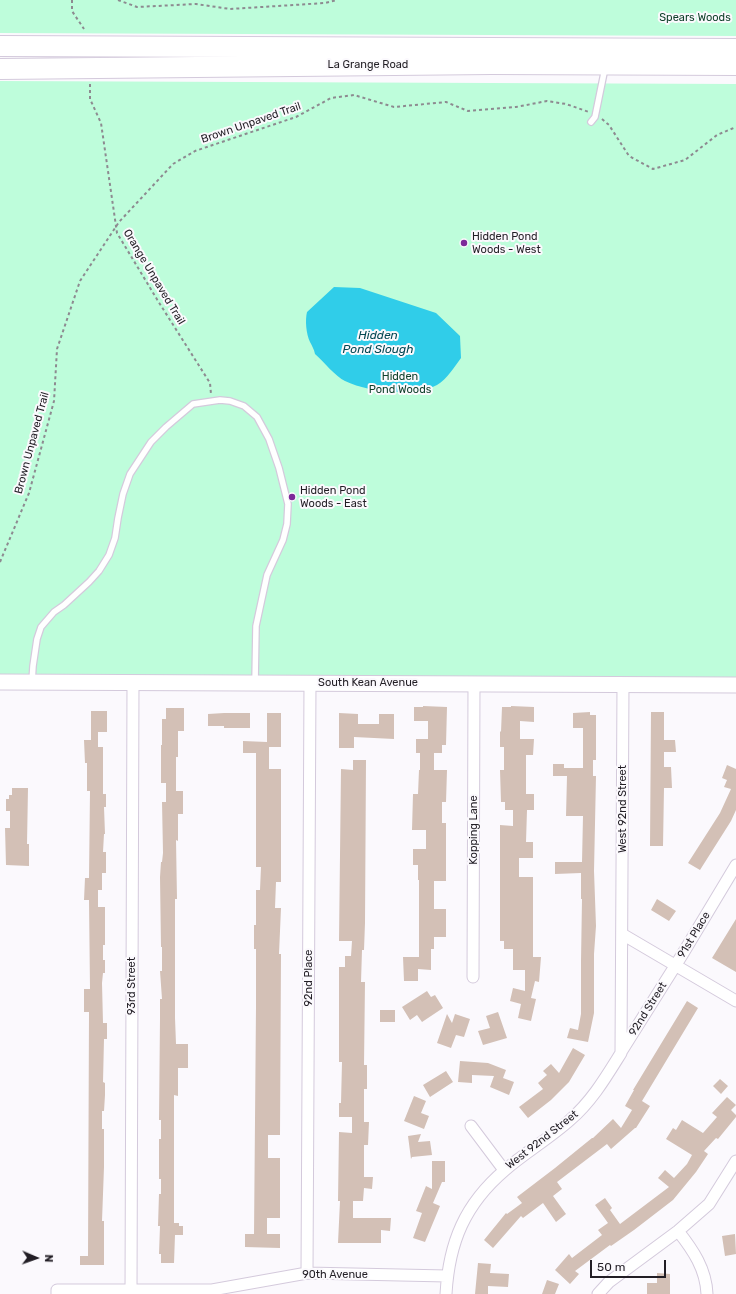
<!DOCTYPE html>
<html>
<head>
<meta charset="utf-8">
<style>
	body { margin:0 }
	#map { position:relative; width:736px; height:1294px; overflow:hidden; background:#fbf9fd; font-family:Rubik,sans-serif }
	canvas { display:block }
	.north { position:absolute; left:16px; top:1238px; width:40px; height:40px; -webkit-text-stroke:3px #fbf9fd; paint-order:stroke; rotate:92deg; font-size:11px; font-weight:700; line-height:16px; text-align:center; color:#221e25 }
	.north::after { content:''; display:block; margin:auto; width:14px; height:18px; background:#221e25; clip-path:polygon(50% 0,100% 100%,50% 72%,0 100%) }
	.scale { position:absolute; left:590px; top:1260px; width:76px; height:18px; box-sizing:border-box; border:2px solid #221e25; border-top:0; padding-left:5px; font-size:12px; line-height:14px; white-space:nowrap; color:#221e25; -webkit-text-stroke:3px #fbf9fd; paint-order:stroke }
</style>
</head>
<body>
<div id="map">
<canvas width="736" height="1294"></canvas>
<div class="north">N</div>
<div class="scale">50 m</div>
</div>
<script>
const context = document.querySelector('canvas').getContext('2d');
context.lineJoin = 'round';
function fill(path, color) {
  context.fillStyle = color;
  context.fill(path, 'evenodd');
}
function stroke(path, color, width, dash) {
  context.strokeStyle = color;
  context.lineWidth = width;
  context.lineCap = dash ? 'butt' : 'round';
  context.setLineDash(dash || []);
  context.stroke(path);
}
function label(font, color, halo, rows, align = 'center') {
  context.font = font + ' Rubik,sans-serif';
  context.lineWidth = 4;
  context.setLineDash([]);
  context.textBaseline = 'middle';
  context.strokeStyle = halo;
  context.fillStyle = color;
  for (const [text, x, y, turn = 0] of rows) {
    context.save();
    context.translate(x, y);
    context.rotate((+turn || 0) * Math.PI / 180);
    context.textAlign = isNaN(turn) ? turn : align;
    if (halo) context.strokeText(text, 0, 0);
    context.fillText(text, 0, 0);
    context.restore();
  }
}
const green = new Path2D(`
	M0,0H736V36L0,33Z
	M0,81L736,84V684L0,683Z`);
const water = new Path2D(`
	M334,287L360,288L436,313L460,336L461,358C455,366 447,379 437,385C413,397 367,392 345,381C336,377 323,361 315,354C314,349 312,346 310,342C306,334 305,320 307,312Z`);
const building = new Path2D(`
	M423,706L447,707L446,745H442V753H434V770H447L446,802H442V823H446V881H434V909H446V937H434V949H431V970L418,969V981H404L403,957H419V880H418V865H413V849H426V830H412L413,794H418L419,770H420V753H416V739H428V721H414V707H423Z
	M511,706L534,707V722L520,721V739H534L533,755H526V794H534V810H527L526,842H533V858H519V877H533V957H541L539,982L535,981L531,998L536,999L531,1021L518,1018L521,1004L510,1001L513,988L525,991V970H513V949H504V941H500V825L513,826V810H505V802H501L500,770H504V747H500V731L501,732L502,707H511Z
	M166,708H184V731H178V757H176V791H183V814H178V841L176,840L177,899H175V1018L176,1044H188V1068H178V1096L174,1095V1223H179V1226H183V1235H175L174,1263H161V1254H159L160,1226H158L159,1194H161V1179H159V1139H161V1120H159L160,1018V999H162L160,971H162V947H161L160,877L161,862H162L163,853L162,802H166V783H161V745H162V719H166Z
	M91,711H107V732H98V747H103V794H106V807H104L105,834H104L103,852H106V873H102V890H98V907H105V945H103V960H105V973H103L102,983L103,1023H107V1039H104L103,1082L105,1083V1095L104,1111H102V1129H104V1167L102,1221H104V1265H80V1256H88L89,1012H84V989H90L89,900H84L85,878H89L90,791H87V763H85L84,740H91Z
	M590,712V715H596V760H593V776H596L594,871L596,926L594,954V1013L588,1042L567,1038L570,1028L578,1030L581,1014V961L582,899H581V873L555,874V862H582L583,816H566L567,776H553V764H564V768H583V728H573V713Z
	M651,712H664V740H675L676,752H664V767H671L672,788H664L663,846H650Z
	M224,713H250V728H224V726H208V714Z
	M267,713H281V747H269V769H281V882H276L275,908H281L279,954H281L280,1135H268V1158H280V1218H267V1234H280V1248L245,1247V1234H254L256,1006V949H254V925H256V890H260L261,867H256V753H243V741L267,742Z
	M339,713L358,714V724H379V714H394V739L354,737V748H339Z
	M353,760H366L365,923L364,950H362L361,982H365L364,1065H367V1089H364V1122H369L368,1145H364V1177H373L372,1189L364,1188L363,1201H353V1218H391L390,1231L381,1230V1243H338L340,1201H338L339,1132L352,1133V1117H339V1103H341L342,1062H339V967H345V956H351L352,941H339L341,769L353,770Z
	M727,765L736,769V810L731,821L700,870L688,863L720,813L731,789L724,787L727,780L722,778Z
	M12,788H28L27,844H29V866L6,865L5,828H10V811H6V799H9V795H12Z
	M657,899L676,911L669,921L651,910Z
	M736,919V972L712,958Z
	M427,991L431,997L435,995L443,1008L422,1022L417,1015L410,1020L402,1007Z
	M687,1001L698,1008L642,1101L650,1106L636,1128H635L611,1149L607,1144L557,1182L562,1189L553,1196L566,1214L556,1222L543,1203L523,1218L521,1216L493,1248L484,1240L506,1213L507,1214L522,1203L517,1197L555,1168L592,1138H593L613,1119L621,1128L632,1110L625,1106L634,1090H633Z
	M380,1010H395V1022H380Z
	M498,1012L507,1038L483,1045L478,1031L490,1028L486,1016Z
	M447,1014L452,1023L455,1014L470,1019L464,1037L456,1035L451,1048L437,1043Z
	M573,1048L585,1055L569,1082L551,1100L528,1118L519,1107L543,1089L538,1083L547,1075L543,1071L551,1064L559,1073Z
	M460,1061L488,1063L506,1070L503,1078L514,1082L509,1095L490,1087L494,1076L472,1075V1083L458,1082Z
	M446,1071L453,1082L430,1097L423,1085Z
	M720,1079L728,1086L721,1094L713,1086Z
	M414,1096L426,1101L421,1113L429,1116L424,1129L404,1121Z
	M727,1097L736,1105L731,1110L736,1115V1117L718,1139L716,1138L704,1151L708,1154L696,1172L673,1200L634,1230L611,1246L610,1245L575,1271L579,1274L570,1284L555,1270L569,1254L572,1258L602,1235L598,1230L608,1223L595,1205L605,1198L612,1208L610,1210L620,1224L669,1187L658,1178L665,1170L674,1178L687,1164L692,1155L666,1139L673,1128L676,1130L682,1120L703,1133L717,1117L712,1113Z
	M421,1134L418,1142L430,1141L432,1155L412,1157L411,1159L408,1136Z
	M432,1161H445V1182H442L433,1203L440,1206L425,1242L413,1238L422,1213L416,1211L426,1186L432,1189Z
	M735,1234L736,1254L725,1256L722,1236Z
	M478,1263L491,1264L490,1273L509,1274L508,1287L488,1286V1294H475Z
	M657,1273L670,1274V1294H647V1283H657Z
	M547,1280L559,1284L555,1294H542Z`);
const path = new Path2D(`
	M72,0V11L84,29
	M118,0L137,7L196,4L230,9L325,3L337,0
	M90,84V99L101,123L117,233L158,301L210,383L211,394
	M602,119L609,125L629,156L653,169L685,160L717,135L736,127
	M0,562L29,493L54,401L57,349L80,281L119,222L173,164L195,151L296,117L331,98L354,95L394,107L446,102L468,111L516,107L547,101L566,104L589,112`);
const lane = new Path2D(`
	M591,122L595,117L605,68
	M32,682L33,666L37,639L41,627L54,612L64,605L89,582L99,571L109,555L115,538L118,518L123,494L130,474L151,442L166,427L193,404L220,400L230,401L244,406L257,417L269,439L279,468L288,504L287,524L283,540L267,575L256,626L255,683`);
const street = new Path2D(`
	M622,934L736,1001
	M473,977L474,684
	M621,1052L682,955L736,865
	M471,1126L504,1170
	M678,1231C693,1250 706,1269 707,1294
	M307,1273L310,683
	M131,1290L133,683
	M57,1294V1290H212L307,1273L447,1276
	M446,1294C449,1242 465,1204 505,1170C526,1152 550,1138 570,1120C592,1101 606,1077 621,1053L623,684
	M598,1294L609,1282L678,1231L709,1204L736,1161`);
const secondary = new Path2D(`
	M0,682L736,685`);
const highway = new Path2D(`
	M0,46L736,49
	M0,69L492,64L736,65`);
const markers = [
	[464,243,4,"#7c2999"],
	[292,497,4,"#7c2999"]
];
const parkNames = [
	["Spears Woods",695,18],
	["Hidden",400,377],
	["Pond Woods",400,390]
];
const streetNames = [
	["La Grange Road",368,65],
	["Brown Unpaved Trail",251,123,-19],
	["Orange Unpaved Trail",154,277,59],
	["Brown Unpaved Trail",32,443,-75],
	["South Kean Avenue",368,683],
	["West 92nd Street",623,809,-90],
	["Kopping Lane",474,830,-90],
	["91st Place",694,935,-59],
	["92nd Place",309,978,-90],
	["93rd Street",132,986,-90],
	["92nd Street",648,1009,-58],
	["West 92nd Street",542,1140,-38],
	["90th Avenue",335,1275]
];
const poiNames = [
	["Hidden Pond",472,237],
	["Woods - West",472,250],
	["Hidden Pond",300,491],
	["Woods - East",300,504]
];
const waterNames = [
	["Hidden",378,336],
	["Pond Slough",378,350]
];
fill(green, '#befddb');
fill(water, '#30cde9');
fill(building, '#d3c0b6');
stroke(lane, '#d4cadc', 8);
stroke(street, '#d4cadc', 13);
stroke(secondary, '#d4cadc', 17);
stroke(highway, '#d4cadc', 22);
stroke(path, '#8d8a90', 2, [3, 3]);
stroke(lane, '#fff', 5.5);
stroke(street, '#fff', 11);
stroke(secondary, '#fff', 15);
stroke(highway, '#fff', 20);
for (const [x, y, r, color] of markers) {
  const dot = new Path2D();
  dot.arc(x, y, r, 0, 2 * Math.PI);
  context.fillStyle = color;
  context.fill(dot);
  stroke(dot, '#fbf9fd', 1.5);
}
label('11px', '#10402b', '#fbf9fd', parkNames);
label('11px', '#221e25', '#fbf9fd', streetNames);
label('11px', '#221e25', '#fbf9fd', poiNames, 'left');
label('italic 12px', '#024752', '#fbf9fd', waterNames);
</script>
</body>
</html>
